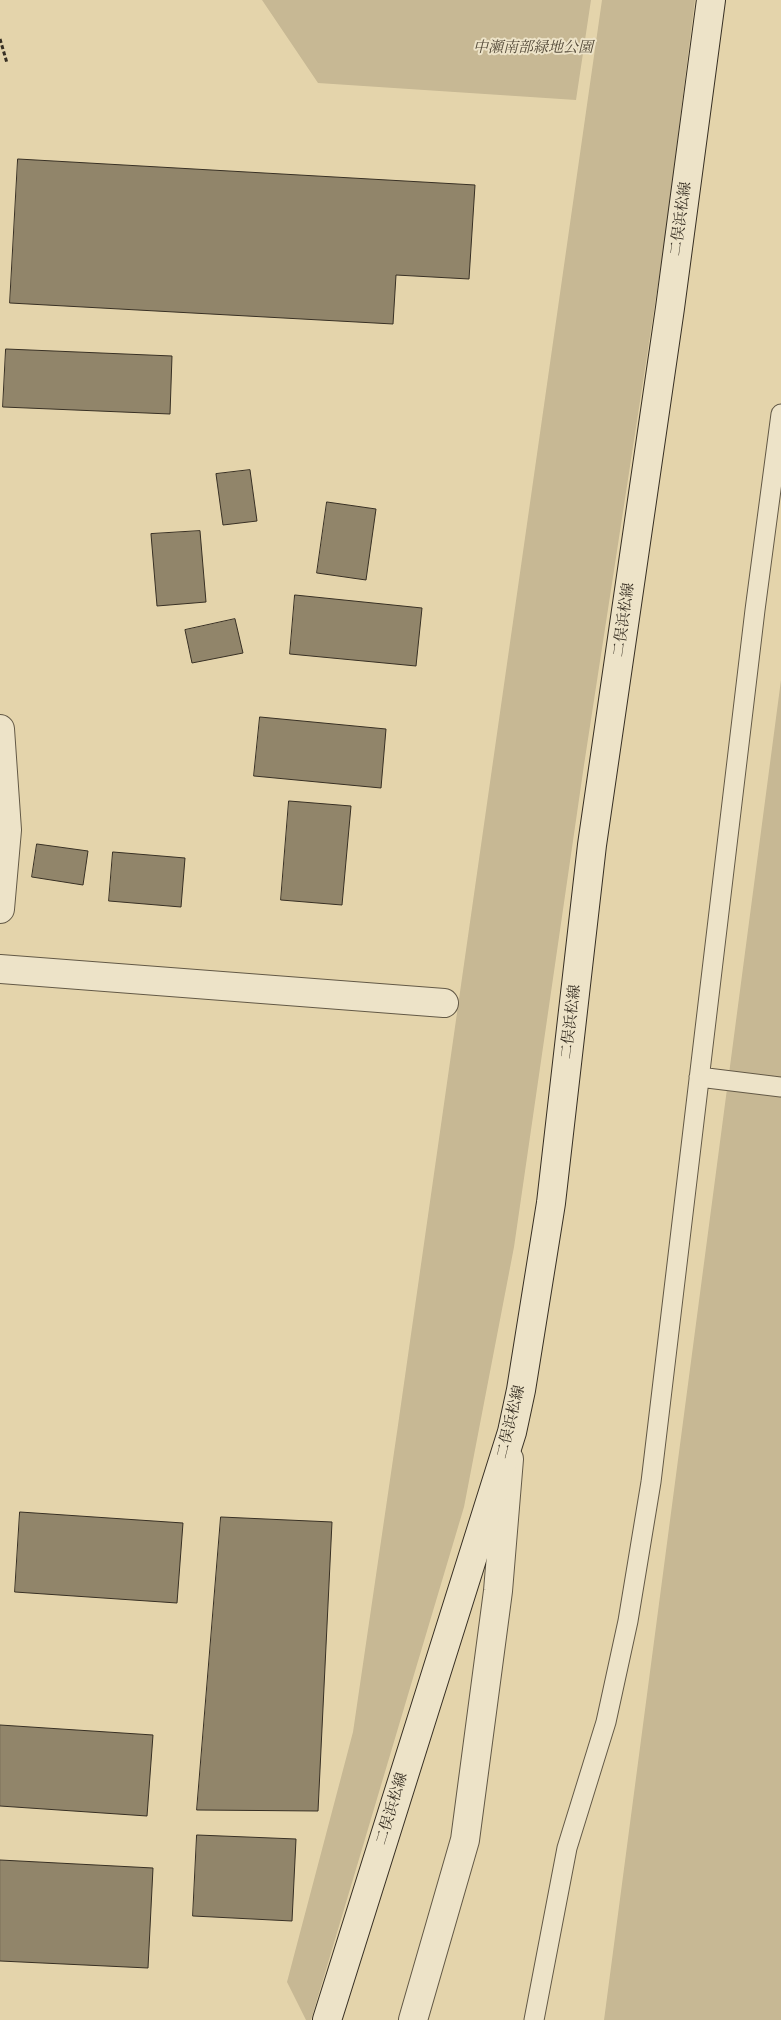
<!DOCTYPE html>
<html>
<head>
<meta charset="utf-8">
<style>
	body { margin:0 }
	canvas { display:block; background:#e4d4ab }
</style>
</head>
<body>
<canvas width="781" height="2020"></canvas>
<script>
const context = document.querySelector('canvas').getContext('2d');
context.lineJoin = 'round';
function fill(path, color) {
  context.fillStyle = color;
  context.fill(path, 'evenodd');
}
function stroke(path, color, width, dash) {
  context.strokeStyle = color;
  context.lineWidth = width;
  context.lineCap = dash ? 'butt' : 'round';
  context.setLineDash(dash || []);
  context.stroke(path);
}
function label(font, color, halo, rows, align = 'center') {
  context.font = font + ' "IM FELL English","Noto Serif JP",serif';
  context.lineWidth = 4;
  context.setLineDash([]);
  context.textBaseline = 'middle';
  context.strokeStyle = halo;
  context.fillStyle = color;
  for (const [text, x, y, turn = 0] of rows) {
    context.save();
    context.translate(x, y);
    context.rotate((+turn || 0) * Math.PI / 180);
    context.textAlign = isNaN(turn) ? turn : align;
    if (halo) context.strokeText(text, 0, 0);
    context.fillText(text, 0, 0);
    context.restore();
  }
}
const green = new Path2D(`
	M262,0H591L576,100L318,83Z
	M602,0H695L665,239L584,765L514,1247L464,1507L311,2020H306L287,1982L353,1732L397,1432Z
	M781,680V2020H604Z`);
const building = new Path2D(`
	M18,159L475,185L469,279L396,275L393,324L10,303Z
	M6,349L172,356L170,414L3,407Z
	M250,470L257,521L223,525L216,474Z
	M327,502L376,509L366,580L317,573Z
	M200,531L206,602L157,606L151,534Z
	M295,595L422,608L416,666L290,654Z
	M235,619L243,653L192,663L185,630Z
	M260,717L386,729L381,788L254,776Z
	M289,801L351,806L342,905L281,900Z
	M37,844L88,851L83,885L32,877Z
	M113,852L185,858L181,907L109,901Z
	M20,1512L183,1523L177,1603L15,1592Z
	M221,1517L332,1522L318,1811L197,1810Z
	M0,1725L153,1735L147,1816L0,1806Z
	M197,1835L296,1839L292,1921L193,1916Z
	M0,1860L153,1868L148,1968L0,1961Z`);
const path = new Path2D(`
	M0,39L7,63`);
const lane = new Path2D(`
	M699,1077L781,1087
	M534,2020L567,1848L606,1722L628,1621L651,1482L755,610L781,414`);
const street = new Path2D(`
	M0,729L7,830L0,909
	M0,969L444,1003
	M413,2020L465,1840L498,1591L509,1459`);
const secondary = new Path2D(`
	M327,2020L512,1432L521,1390L551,1203L592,845L670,308L711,0`);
const parkNames = [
	["中瀬南部緑地公園",533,49]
];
const streetNames = [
	["二俣浜松線",682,219,-82],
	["二俣浜松線",625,620,-82],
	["二俣浜松線",572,1022,-83],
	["二俣浜松線",512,1422,-76],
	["二俣浜松線",393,1809,-73]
];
fill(green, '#c7b894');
fill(building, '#91856a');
stroke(building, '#383024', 1);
stroke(lane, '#635946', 21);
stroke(street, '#635946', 30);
stroke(secondary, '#383024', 30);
stroke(path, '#383024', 3, [4, 2.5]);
stroke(lane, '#ede3c8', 19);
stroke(street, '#ede3c8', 28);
stroke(secondary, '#ede3c8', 28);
label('italic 15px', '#554b3a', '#ede3c8', parkNames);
label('15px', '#383024', '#ede3c8', streetNames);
</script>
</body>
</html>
